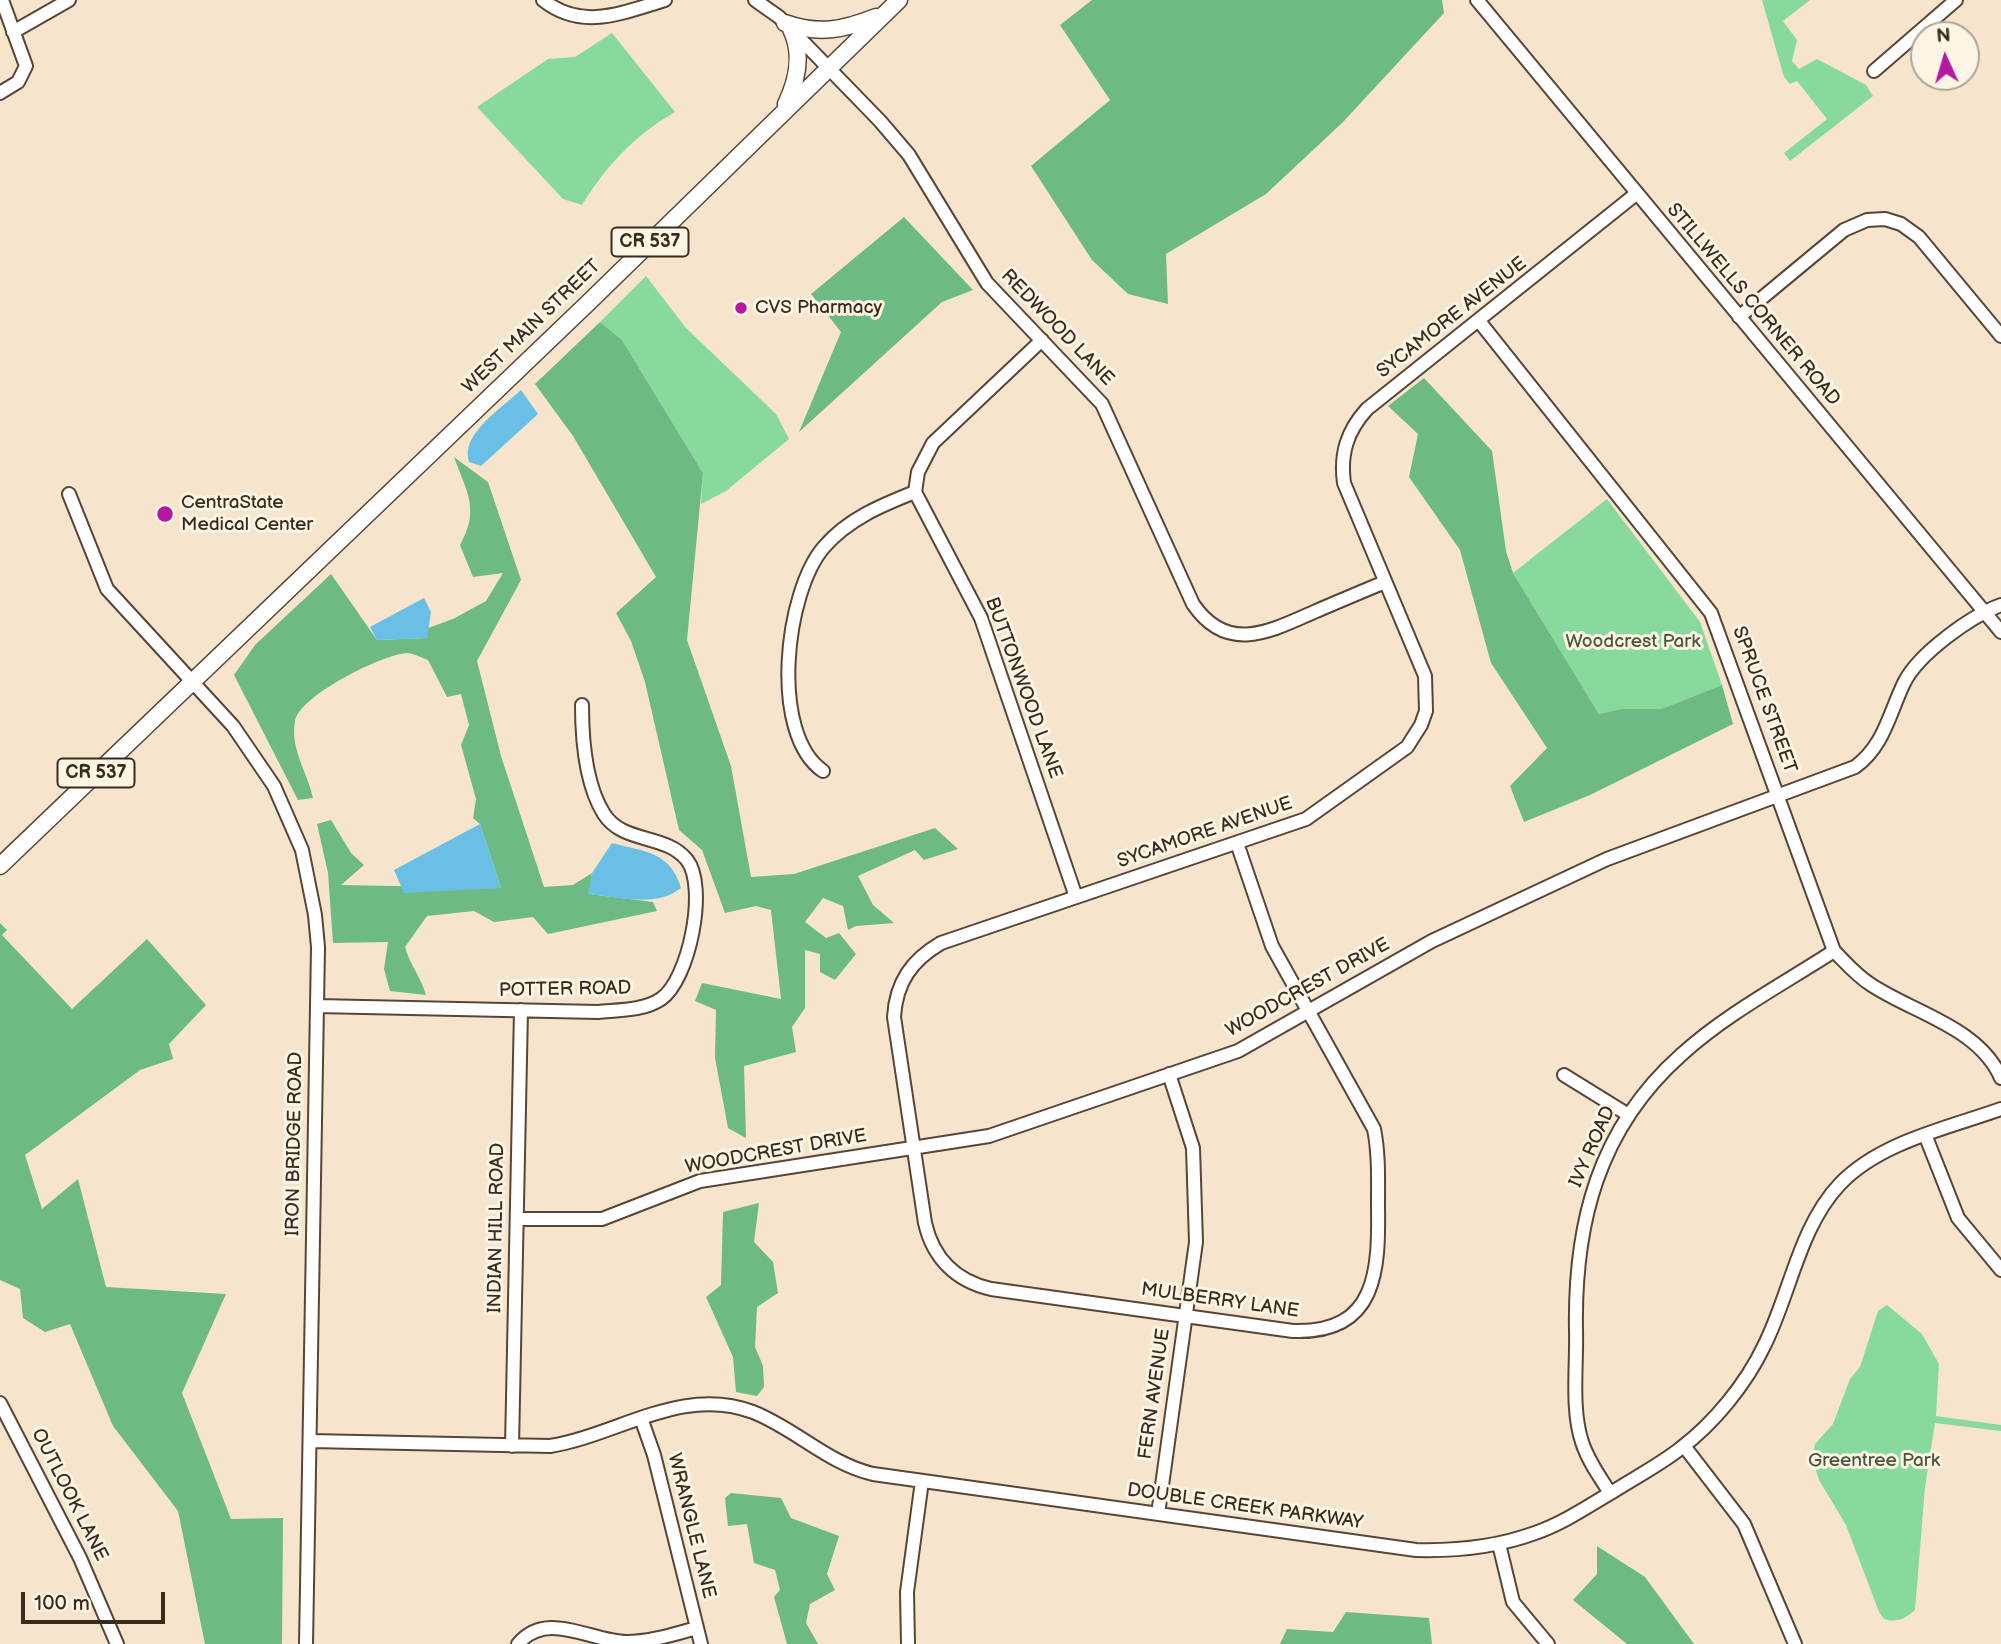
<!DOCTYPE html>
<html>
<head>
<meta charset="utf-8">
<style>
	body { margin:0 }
	#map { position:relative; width:2001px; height:1644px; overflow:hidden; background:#f7e4cc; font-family:"Balsamiq Sans",sans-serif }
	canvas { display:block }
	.north { position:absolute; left:1910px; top:21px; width:70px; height:70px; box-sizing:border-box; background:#fcf5e5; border:2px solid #afa495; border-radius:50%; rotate:356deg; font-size:19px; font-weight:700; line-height:28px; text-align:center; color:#3b2a1e }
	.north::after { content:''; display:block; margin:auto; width:24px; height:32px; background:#b5179e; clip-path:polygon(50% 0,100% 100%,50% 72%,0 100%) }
	.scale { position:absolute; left:21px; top:1592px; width:144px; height:32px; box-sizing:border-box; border:4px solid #3b2a1e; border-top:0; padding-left:9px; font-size:21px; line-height:24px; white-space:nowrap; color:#3b2a1e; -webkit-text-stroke:5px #fcf5e5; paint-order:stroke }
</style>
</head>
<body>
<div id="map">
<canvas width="2001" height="1644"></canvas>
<div class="north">N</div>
<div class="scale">100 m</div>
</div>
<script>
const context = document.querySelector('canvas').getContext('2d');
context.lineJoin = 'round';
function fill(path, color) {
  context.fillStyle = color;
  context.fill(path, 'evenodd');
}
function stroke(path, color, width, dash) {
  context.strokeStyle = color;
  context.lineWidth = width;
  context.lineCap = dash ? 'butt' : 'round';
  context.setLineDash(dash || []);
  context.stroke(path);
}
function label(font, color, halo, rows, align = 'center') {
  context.font = font + ' "Balsamiq Sans",sans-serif';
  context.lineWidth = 6;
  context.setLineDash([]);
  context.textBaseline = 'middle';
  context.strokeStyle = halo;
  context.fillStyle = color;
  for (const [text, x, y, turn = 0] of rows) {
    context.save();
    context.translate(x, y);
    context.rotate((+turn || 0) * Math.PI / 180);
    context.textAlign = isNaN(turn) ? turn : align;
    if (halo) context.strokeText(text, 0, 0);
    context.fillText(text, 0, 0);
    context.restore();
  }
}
const green = new Path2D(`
	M1762,0H1810L1783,21L1797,40L1792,61L1799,69L1817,59L1866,85L1873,96L1790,161L1784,153L1827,119L1797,81L1790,84L1784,77Z
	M612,33L675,112C635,135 606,166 582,205L563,199L477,107L548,59L575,57Z
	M646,276L686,328L776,414L789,439L726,491L701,504L703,473L622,340L600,322Z
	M1607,499L1700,622L1722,685L1661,709H1621L1599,714L1513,573Z
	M1887,1305L1922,1334L1939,1364L1936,1416L2001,1425V1431L1935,1423L1925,1487L1915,1610C1905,1619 1897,1623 1884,1619L1879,1612L1846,1525L1819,1480L1812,1458L1815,1444L1833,1424L1850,1379L1860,1367L1878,1311Z`);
const forest = new Path2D(`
	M1092,0H1442L1444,13L1343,122L1266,194L1166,254L1168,304L1128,294L1092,260L1031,166L1110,100L1060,25Z
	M904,217L973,290L942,302L799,432L841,332L811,294Z
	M600,322L622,340L703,473L687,640L731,766L751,877L794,874L935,828L958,849L924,860L915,850L858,876L873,905L894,923L856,926L848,930L843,906L823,898L805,922L826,938L839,933L856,954L835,980L820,972V954L805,950V1008L792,1027L796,1052L744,1066L746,1138L728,1128L715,1058L716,1010L695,1001L702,983L781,999L771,910L756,906L725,913L702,850L679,830L645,682L631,641L616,613L656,577L573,436L535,384Z
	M1424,378L1492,451L1506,551L1513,573L1599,714L1621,709H1661L1722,685L1733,724L1590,795L1524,822L1510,786L1547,748L1491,663L1460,550L1409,477L1418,434L1388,406Z
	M454,457L488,482L521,580L477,661L501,756L544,887L573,885L592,873L589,894L653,902L657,911L548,934L533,917L494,922L474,911L427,916L405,947C410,965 421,977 426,995L390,991L384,969L388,942L333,943L328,873L317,824L331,820L351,853L364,865L341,885L501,888L480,824L473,818L476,799L461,745L469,725L461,694L447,697L428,660C422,658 413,653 407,653C383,654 299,696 295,721C290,749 307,771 313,798L298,800L234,675L255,645L331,574L377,640L426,638L428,628L453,619L486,601L503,573L473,577L460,545C480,509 467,493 454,457Z
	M0,923L7,930L2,935L72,1009L147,939L206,1005L169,1044L173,1059L140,1070L25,1155L42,1209L78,1179L106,1287L226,1294L182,1393L231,1519L283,1518L282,1644H205L178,1511L113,1426L70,1324L45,1332L23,1318L20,1289L0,1280Z
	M759,1203L754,1242L773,1262L778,1293L757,1307L755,1347L763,1366L764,1387L757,1396L736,1392L733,1357L706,1297L721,1285L723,1212Z
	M731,1493L781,1498L791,1518L839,1536L827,1574L835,1590L810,1604L806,1623L818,1644H787L774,1597L780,1590L775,1570L754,1563L747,1524L728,1526L725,1498Z
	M1597,1546L1645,1577L1694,1644H1627L1573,1600L1597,1574Z
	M1346,1612L1429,1618L1432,1644H1280L1287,1629L1333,1632Z`);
const water = new Path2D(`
	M521,390L538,414L481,466L469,462C460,434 502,408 521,390Z
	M424,598L431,612L427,638L377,640L370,627Z
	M480,824L501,888L404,893L394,870Z
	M612,843C645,852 670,851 681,888C656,908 619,897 588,894L592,873Z`);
const minor = new Path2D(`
	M543,0C582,31 622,13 665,0
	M755,0L779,17L880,121L909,155L987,283L1102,404L1193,604C1227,654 1269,632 1314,612C1337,602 1361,592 1385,582
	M1477,0L2001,632
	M13,32L69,0
	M1874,71L1956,0
	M0,93L18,82L26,66L2,0
	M1739,317L1844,230L1867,220L1885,219L1901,224L1919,237L2001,336
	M1479,321L1711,613L1834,951C1846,963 1856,975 1870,984C1913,1013 1979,1027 2001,1078
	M1042,340L933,443L918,472L915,492L981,618L1076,897
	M69,494L107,589L233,726L274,786L302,850L315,915L318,947L306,1644
	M823,771C769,734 785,592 824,547C848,519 882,505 915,492
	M1237,843L1272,946L1374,1129C1379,1154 1378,1179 1378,1205C1379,1269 1378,1334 1293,1331L991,1289C956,1281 933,1258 925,1223L894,1017C896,982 912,960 941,943L1306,819L1407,747L1421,725L1426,711L1425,676L1344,483C1340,454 1347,431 1367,409L1636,194
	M317,1006L598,1012C619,1010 643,1011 661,999C689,980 708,887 687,860C665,833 623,844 604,814C585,784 582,740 582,705
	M1564,1075L1627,1114
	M1926,1137L1958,1218L2001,1270
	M517,1219H602L700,1181L989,1136L1238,1051L1432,941L1607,859L1855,767C1884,746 1889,714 1904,683C1918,654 1971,616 2001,605
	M0,1403L80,1558L117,1644
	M641,1418L654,1455L701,1644
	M311,1441L550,1446C618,1435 682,1385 753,1412C796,1429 827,1463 873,1474L1416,1550C1456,1551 1497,1547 1535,1533C1564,1523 1588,1506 1614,1491C1636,1477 1661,1464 1681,1448C1714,1423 1746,1384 1764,1346C1790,1295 1799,1227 1840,1184C1880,1142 1948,1128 2001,1109
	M512,1446L521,1010
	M1684,1446L1744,1524L1795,1644
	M1610,1493C1600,1477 1588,1461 1582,1442C1571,1409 1577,1366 1576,1331C1574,1224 1598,1129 1681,1055C1726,1014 1783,984 1834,951
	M1158,1514L1196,1242L1193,1148L1169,1074
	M1499,1544L1513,1602L1548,1644
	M518,1644C547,1609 591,1642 627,1642C650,1642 674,1634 697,1628
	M908,1644L907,1592L922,1481`);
const major = new Path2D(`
	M785,23C819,35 843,30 876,17
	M786,104C798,79 803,54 791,29
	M0,866L588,303L899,0`);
const markers = [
	[741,308,7,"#b5179e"],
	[165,514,9,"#b5179e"]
];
const shields = [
	[650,242,77],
	[96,773,77]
];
const shieldNames = [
	["CR 537",650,242],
	["CR 537",96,773]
];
const streetNames = [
	["STILLWELLS CORNER ROAD",1753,305,50],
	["SYCAMORE AVENUE",1452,318,-38],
	["WEST MAIN STREET",532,327,-44],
	["REDWOOD LANE",1057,328,46],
	["BUTTONWOOD LANE",1023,688,70],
	["SPRUCE STREET",1764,700,70],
	["SYCAMORE AVENUE",1205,833,-19],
	["WOODCREST DRIVE",1308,988,-29],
	["POTTER ROAD",565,990,-1],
	["IRON BRIDGE ROAD",295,1144,-89],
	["IVY ROAD",1593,1147,-66],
	["WOODCREST DRIVE",776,1152,-10],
	["INDIAN HILL ROAD",497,1228,-89],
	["MULBERRY LANE",1220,1301,8],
	["FERN AVENUE",1155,1394,-82],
	["OUTLOOK LANE",69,1495,63],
	["DOUBLE CREEK PARKWAY",1245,1507,8],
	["WRANGLE LANE",691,1526,76]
];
const poiNames = [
	["CVS Pharmacy",755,308],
	["CentraState",181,503],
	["Medical Center",181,525]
];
const parkNames = [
	["Woodcrest Park",1633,642],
	["Greentree Park",1874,1461]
];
fill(green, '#87da9c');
fill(forest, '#6dba84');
fill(water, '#69bfe6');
stroke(minor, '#574638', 16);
stroke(major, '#574638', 19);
stroke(minor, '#fff', 12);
stroke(major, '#fff', 16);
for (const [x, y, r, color] of markers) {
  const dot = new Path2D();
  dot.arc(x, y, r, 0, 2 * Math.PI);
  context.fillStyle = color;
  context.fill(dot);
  stroke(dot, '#fcf5e5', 2.5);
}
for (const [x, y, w] of shields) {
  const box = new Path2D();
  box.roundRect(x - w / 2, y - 14.5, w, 29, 5);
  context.fillStyle = '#fcf5e5';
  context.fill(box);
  stroke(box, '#3b2a1e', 2);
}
label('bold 18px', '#3b2a1e', null, shieldNames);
label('19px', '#3b2a1e', '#fcf5e5', streetNames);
label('19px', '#3b2a1e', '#fcf5e5', poiNames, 'left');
label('19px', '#4e563e', '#fcf5e5', parkNames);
</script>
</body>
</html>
